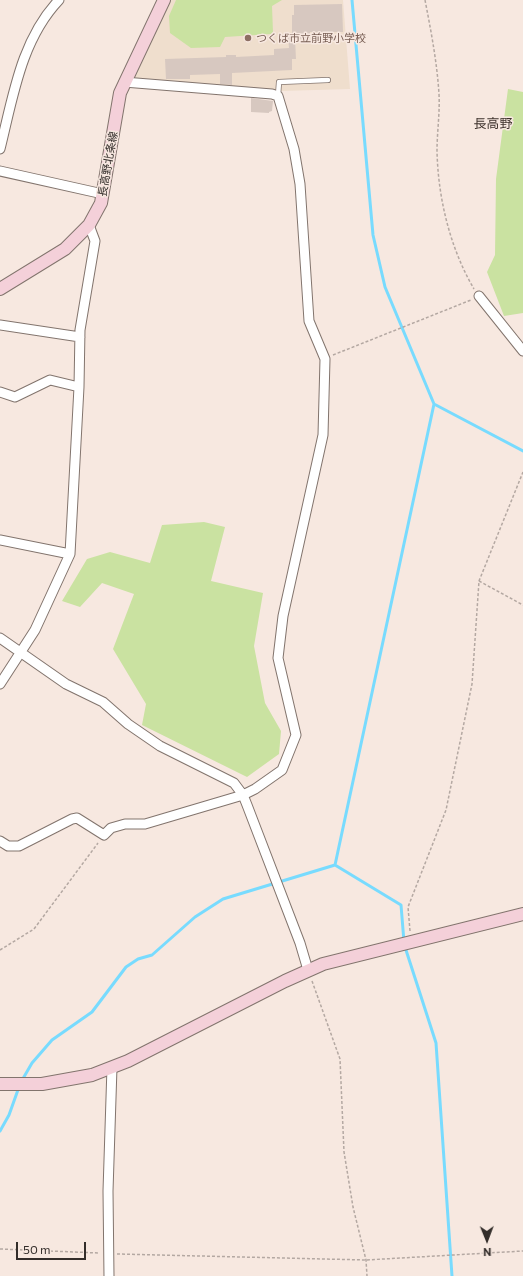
<!DOCTYPE html>
<html>
<head>
<meta charset="utf-8">
<style>
	body { margin:0 }
	#map { position:relative; width:523px; height:1276px; overflow:hidden; background:#f7e8e0; font-family:Commissioner,sans-serif }
	canvas { display:block }
	.north { position:absolute; left:467px; top:1220px; width:40px; height:40px; -webkit-text-stroke:3px #f7e8e0; paint-order:stroke; rotate:179deg; font-size:11px; font-weight:700; line-height:16px; text-align:center; color:#332d2a }
	.north::after { content:''; display:block; margin:auto; width:14px; height:18px; background:#332d2a; clip-path:polygon(50% 0,100% 100%,50% 72%,0 100%) }
	.scale { position:absolute; left:16px; top:1242px; width:70px; height:18px; box-sizing:border-box; border:2px solid #332d2a; border-top:0; padding-left:5px; font-size:12px; line-height:14px; white-space:nowrap; color:#332d2a; -webkit-text-stroke:3px #f7e8e0; paint-order:stroke }
</style>
</head>
<body>
<div id="map">
<canvas width="523" height="1276"></canvas>
<div class="north">N</div>
<div class="scale">50 m</div>
</div>
<script>
const context = document.querySelector('canvas').getContext('2d');
context.lineJoin = 'round';
function fill(path, color) {
  context.fillStyle = color;
  context.fill(path, 'evenodd');
}
function stroke(path, color, width, dash) {
  context.strokeStyle = color;
  context.lineWidth = width;
  context.lineCap = dash ? 'butt' : 'round';
  context.setLineDash(dash || []);
  context.stroke(path);
}
function label(font, color, halo, rows, align = 'center') {
  context.font = font + ' Commissioner,"Noto Sans JP",sans-serif';
  context.lineWidth = 3;
  context.setLineDash([]);
  context.textBaseline = 'middle';
  context.strokeStyle = halo;
  context.fillStyle = color;
  for (const [text, x, y, turn = 0] of rows) {
    context.save();
    context.translate(x, y);
    context.rotate((+turn || 0) * Math.PI / 180);
    context.textAlign = isNaN(turn) ? turn : align;
    if (halo) context.strokeText(text, 0, 0);
    context.fillText(text, 0, 0);
    context.restore();
  }
}
const education = new Path2D(`
	M168,0H343L350,89L281,91L138,81L132,77Z`);
const green = new Path2D(`
	M176,0H282L272,6L273,32L271,34L225,37L220,47L191,48L170,33L169,16Z
	M508,89L523,92V313L504,316L487,272L495,255L496,179Z
	M204,522L225,527L211,581L263,593L254,646L265,703L281,731L279,754L247,777L142,725L146,704L113,649L134,594L102,583L80,607L62,601L87,559L110,552L150,563L162,525Z`);
const stream = new Path2D(`
	M352,0L373,235L385,287L434,404L523,451
	M335,865L401,905L404,942
	M405,947L436,1043L452,1276
	M21,1082L32,1063L52,1040L92,1012L126,967L138,959L152,955L195,917L223,899L335,865L434,404
	M0,1131L9,1115L19,1087`);
const building = new Path2D(`
	M342,4L343,32H310V38L295,39L296,59H292V70L232,73V85L220,84V74L190,75V79H166L165,59L226,57V55H236V57L274,55V49L289,48L288,36H292V15H294V5Z
	M251,98L273,101L272,111L269,112V113L251,112Z`);
const path = new Path2D(`
	M425,0C431,31 437,62 439,94C440,113 437,132 437,151C438,198 450,248 474,289
	M333,355L471,300
	M479,581L523,605
	M410,931L408,907L446,810L472,684L479,581L523,472
	M0,950L34,929L98,843
	M312,981L340,1059L344,1152L353,1207L366,1260L367,1276
	M0,1249L99,1253
	M117,1254L366,1260L523,1251`);
const lane = new Path2D(`
	M278,96L279,82L328,80`);
const street = new Path2D(`
	M0,149C13,97 21,40 59,0
	M0,171L103,194
	M479,296L523,351
	M0,325L80,337
	M0,392L15,397L50,380L79,387
	M0,540L70,554
	M0,638L66,684L103,702L128,724L160,746L234,783L243,795L247,805L300,943L308,970
	M0,684L35,630L70,554L79,387L80,330L95,241L89,225
	M0,841L8,846H19L72,819L77,818L104,835L111,828L125,824H145L243,795L255,789L282,770L296,735L278,658L283,616L323,435L325,359L309,321L300,184L294,149L278,96L272,94L124,82
	M109,1276L108,1191L112,1067`);
const secondary = new Path2D(`
	M0,289L65,249L89,225L101,203L120,93L164,0
	M0,1084H42L92,1075L128,1061L285,981L323,964L523,914`);
const markers = [
	[248,38,4,"#8d6e63"]
];
const educationNames = [
	["つくば市立前野小学校",256,38]
];
const streetNames = [
	["長高野北条線",108,164,-80]
];
const quarterNames = [
	["長高野",493,124]
];
fill(education, '#efdecd');
fill(green, '#cae2a1');
stroke(stream, '#78dbfe', 3);
fill(building, '#d7c8c0');
stroke(lane, '#82746d', 6);
stroke(street, '#82746d', 11);
stroke(secondary, '#82746d', 14);
stroke(path, '#b4a8a2', 1.5, [3, 2]);
stroke(lane, '#fff', 4.5);
stroke(street, '#fff', 9);
stroke(secondary, '#f4d0d9', 12);
for (const [x, y, r, color] of markers) {
  const dot = new Path2D();
  dot.arc(x, y, r, 0, 2 * Math.PI);
  context.fillStyle = color;
  context.fill(dot);
  stroke(dot, '#f7e8e0', 1.5);
}
label('11px', '#785e54', '#f7e8e0', educationNames, 'left');
label('11px', '#332d2a', '#f7e8e0', streetNames);
label('13px', '#3e322c', '#f7e8e0', quarterNames);
</script>
</body>
</html>
